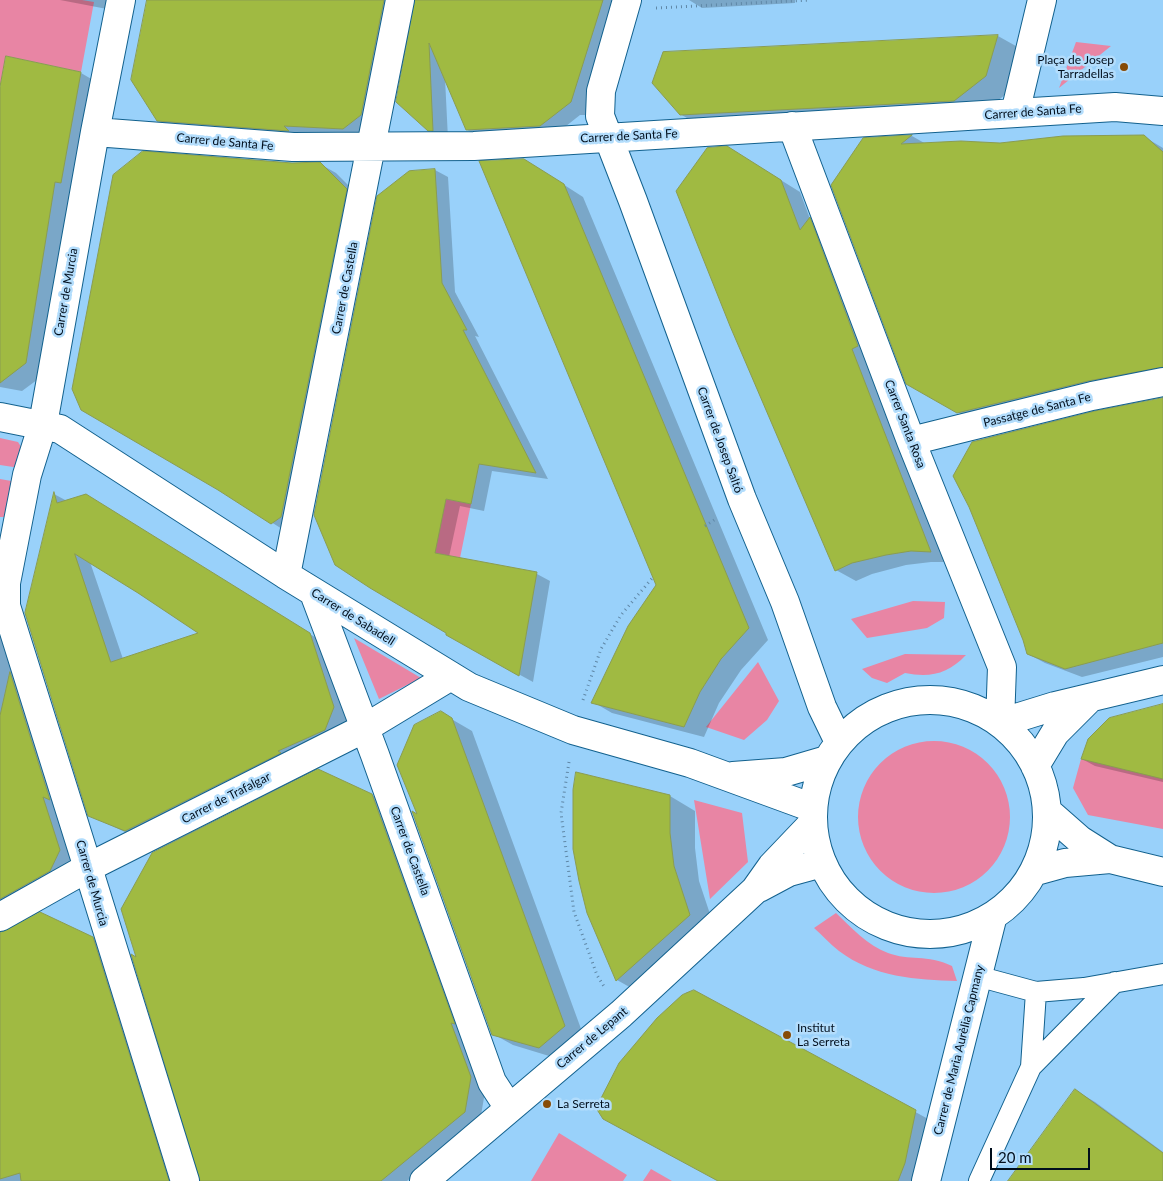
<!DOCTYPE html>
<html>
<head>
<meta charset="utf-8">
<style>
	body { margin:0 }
	#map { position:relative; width:1163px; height:1181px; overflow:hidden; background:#99d1fa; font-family:Lato,sans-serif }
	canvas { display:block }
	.scale { position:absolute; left:990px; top:1148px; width:100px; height:22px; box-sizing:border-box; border:2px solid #000e1c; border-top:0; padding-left:6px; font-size:15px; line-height:18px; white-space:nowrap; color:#000e1c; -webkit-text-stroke:4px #b3ddfc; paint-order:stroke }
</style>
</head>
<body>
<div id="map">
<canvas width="1163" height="1181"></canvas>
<div class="scale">20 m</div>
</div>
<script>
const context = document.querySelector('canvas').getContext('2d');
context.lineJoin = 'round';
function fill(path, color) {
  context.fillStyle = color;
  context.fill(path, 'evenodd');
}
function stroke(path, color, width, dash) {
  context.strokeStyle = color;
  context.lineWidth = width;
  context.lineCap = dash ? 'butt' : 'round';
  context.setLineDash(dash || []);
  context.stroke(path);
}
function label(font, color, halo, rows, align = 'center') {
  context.font = font + ' Lato,sans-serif';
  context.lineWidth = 5;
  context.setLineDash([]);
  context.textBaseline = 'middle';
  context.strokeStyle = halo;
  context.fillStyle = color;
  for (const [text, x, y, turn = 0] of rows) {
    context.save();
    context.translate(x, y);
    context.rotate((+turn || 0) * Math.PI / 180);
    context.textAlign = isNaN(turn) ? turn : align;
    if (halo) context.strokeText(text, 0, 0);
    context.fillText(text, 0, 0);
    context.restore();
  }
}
const green = new Path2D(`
	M0,0H82L94,2L81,72L6,56L0,87Z
	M1076,42L1111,46L1059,88Z
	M0,438L18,442L25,453L20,468L0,465Z
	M0,479L17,482L6,517H0Z
	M389,488L471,504L460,558L435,553Z
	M913,601L945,602L944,618L927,628L867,638L851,619Z
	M354,638L421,678L379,699Z
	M905,654L966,655C948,674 930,678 905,673L887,683L872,678L862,669Z
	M758,662L779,701L767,720L744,740L706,727Z
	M858 817a76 76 0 1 1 152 0a76 76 0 1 1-152 0Z
	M1081,759L1163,778V829L1088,815L1073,788Z
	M694,800L742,813L748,862L710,899Z
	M836,913C851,927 868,946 888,953C909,961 927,954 952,966L957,981C917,980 873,977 839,951C830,944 822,935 814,928Z
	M559,1133L627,1175L623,1181H531Z
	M651,1169L672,1181H643Z`);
const shadow = new Path2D(`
	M60,0H109L107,9Z
	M150,0H403L359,137L174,129L158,120Z
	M416,0H620L585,115H580L556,134L483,138L467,130L445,78L448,139H444L429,130Z
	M689,0H795V3L702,8Z
	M998,36L1023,50L1011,90L980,115L706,129L680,114Z
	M7,57L81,73L100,84L45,374L22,391L0,387V93Z
	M912,136L926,144H1000L1143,136L1163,148V378L975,422L907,383L864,139Z
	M747,159L800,192L810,219L829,229L949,562H931L906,565L872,574L856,581L836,570Z
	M320,164L336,173L362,199L287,532L271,522Z
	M435,170L448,177L455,292L479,337L475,336L548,479L492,471L484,511L460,506L449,557L537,574L550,581L533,682L447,635V632L365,584Z
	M544,172L583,197L768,640L741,670L719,703L704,737L612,713L593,702L658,586Z
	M1163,399V657L1082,677L1045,663L1028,654Z
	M54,494L67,501L86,495L326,644L350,717L341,739L142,840L89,815ZM90,562L201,633L123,659Z
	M0,606L75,859L0,924Z
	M1163,707V782L1095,766L1082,759Z
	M441,713L472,731L584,1037L559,1059L513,1045L493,1034L419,816Z
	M372,795L387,804L486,1086L480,1121L407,1181H201L138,959Z
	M670,796L695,811V848L699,881L715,929L642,994L617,980Z
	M0,929L1,934L92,938L108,947L181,1181H0Z
	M694,991L941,1126L929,1181H718L658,1018L687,992Z
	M1075,1090L1095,1102L1163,1152V1181H1009Z`);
const building = new Path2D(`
	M147,0H384L361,115L343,129L284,126L289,131L157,121L131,80Z
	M415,0H603L571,102L540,126L466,130L429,43L433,131H428L396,102Z
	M998,35L986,76L954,101L680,115L652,83L663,52Z
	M6,56L81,72L61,183L55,182L26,363L0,383V87Z
	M912,135L901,144L961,141L1000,143L1063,136L1144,135L1163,152V367L1088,381L957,413L906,384L831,185L863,138Z
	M727,146L781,180L800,230L810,217L858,346L852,349L931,552L911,551L886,555L852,563L835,571L730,326L676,191L707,148Z
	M143,151L292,163L320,162L347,189L281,517L271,524L218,490L81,410L72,389L113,175Z
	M524,159L564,184L749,628L721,659L700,692L684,727L591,703L628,626L656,585L479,161Z
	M435,169L442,283L467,330H463L536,473L479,464L471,504L446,499L435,553L537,572L519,676L446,635V633L370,588L335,565L314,515L377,196L409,171Z
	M1163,398V643L1065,669L1027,654L1023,640L969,507L953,476L972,442L1095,411Z
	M54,492L57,503L86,494L310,633L334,707L325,730L278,751L281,753L125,831L88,816L25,613ZM75,554L138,593L198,633L111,662Z
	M10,672L50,800L43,797L60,850L50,871L0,899V716Z
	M1163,704V779L1081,759L1088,739L1109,718Z
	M441,711L452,718L565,1026L539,1048L492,1035L412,811L417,814L397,765L414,725Z
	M318,769L372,794L455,1024L451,1023L471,1077L465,1112L381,1181H200L131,954L136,957L121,909L152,853Z
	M576,772L670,795V833L674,866L690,915L616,981L587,913L579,881L573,849V790Z
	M40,912L93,937L169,1181H21L20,1173L0,1179V933Z
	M694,990L916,1110L905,1163L898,1181H718L603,1119L596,1108L619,1063L657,1018L682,995Z
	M1075,1089L1163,1153V1181H1008Z`);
const path = new Path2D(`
	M656,8L810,0
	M705,526L717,518
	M583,700L601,649L621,615L654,576
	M569,762L561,813L574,912L597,975L605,988`);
const service = new Path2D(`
	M977,976L1036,992L1084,988L1163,974
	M1031,1067L1115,982
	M979,1181L1031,1067L1036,992`);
const minor = new Path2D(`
	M121,0L95,132L43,424L27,475L6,583V606C67,797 125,990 185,1181
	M627,0L601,91L600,116L633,201L742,499L785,602L822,707L838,740
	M1015,113L1042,0
	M792,126L911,441L1002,667L1000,723
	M95,132L293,147L474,146L1115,107L1163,111
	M0,417L60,429L286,575L469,687L573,730L690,763L813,808
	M911,441L1092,396L1163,382
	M286,575L400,0
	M314,593L375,755L492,1082L509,1108
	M813 817a117 117 0 1 1 234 0a117 117 0 1 1-234 0Z
	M1000,723L1055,706L1163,680
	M1035,766L1055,733L1090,698
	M733,776L786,772L827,760
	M1047,811L1080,840L1110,859
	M1036,871L1065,863L1110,859L1163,872
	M759,888L789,872L822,863
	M0,917L89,867L365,728L451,676
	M424,1181L621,1014L755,890L772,866L813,823
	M926,1181L992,919`);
const markers = [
	[1124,67,5,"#874b06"],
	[787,1035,5,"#874b06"],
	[547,1104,5,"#874b06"]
];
const poiNames = [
	["Plaça de Josep",1114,60,"right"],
	["Tarradellas",1114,74,"right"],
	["Institut",797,1028],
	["La Serreta",797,1042],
	["La Serreta",557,1104]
];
const streetNames = [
	["Carrer de Santa Fe",1033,112,-4],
	["Carrer de Santa Fe",629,136,-3],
	["Carrer de Santa Fe",225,142,5],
	["Carrer de Castella",345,288,-79],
	["Carrer de Murcia",66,292,-80],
	["Passatge de Santa Fe",1037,410,-14],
	["Carrer Santa Rosa",905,424,69],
	["Carrer de Josep Saltó",720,440,70],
	["Carrer de Sabadell",353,617,32],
	["Carrer de Trafalgar",226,798,-27],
	["Carrer de Castella",410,851,70],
	["Carrer de Murcia",92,883,74],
	["Carrer de Lepant",592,1038,-40],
	["Carrer de Maria Aurèlia Capmany",959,1050,-76]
];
fill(green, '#e885a4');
fill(shadow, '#0003');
fill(building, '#a0ba42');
stroke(building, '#8a9c51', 1);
stroke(service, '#12618e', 22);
stroke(minor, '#12618e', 30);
stroke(path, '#5f87a6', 3, [1, 4]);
stroke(service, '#fff', 20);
stroke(minor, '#fff', 28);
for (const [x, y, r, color] of markers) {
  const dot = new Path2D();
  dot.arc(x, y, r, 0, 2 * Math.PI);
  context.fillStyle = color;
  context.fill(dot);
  stroke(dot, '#b3ddfc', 2);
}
label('12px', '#000e1c', '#b3ddfc', poiNames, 'left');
label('12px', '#000e1c', '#b3ddfc', streetNames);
</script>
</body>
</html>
